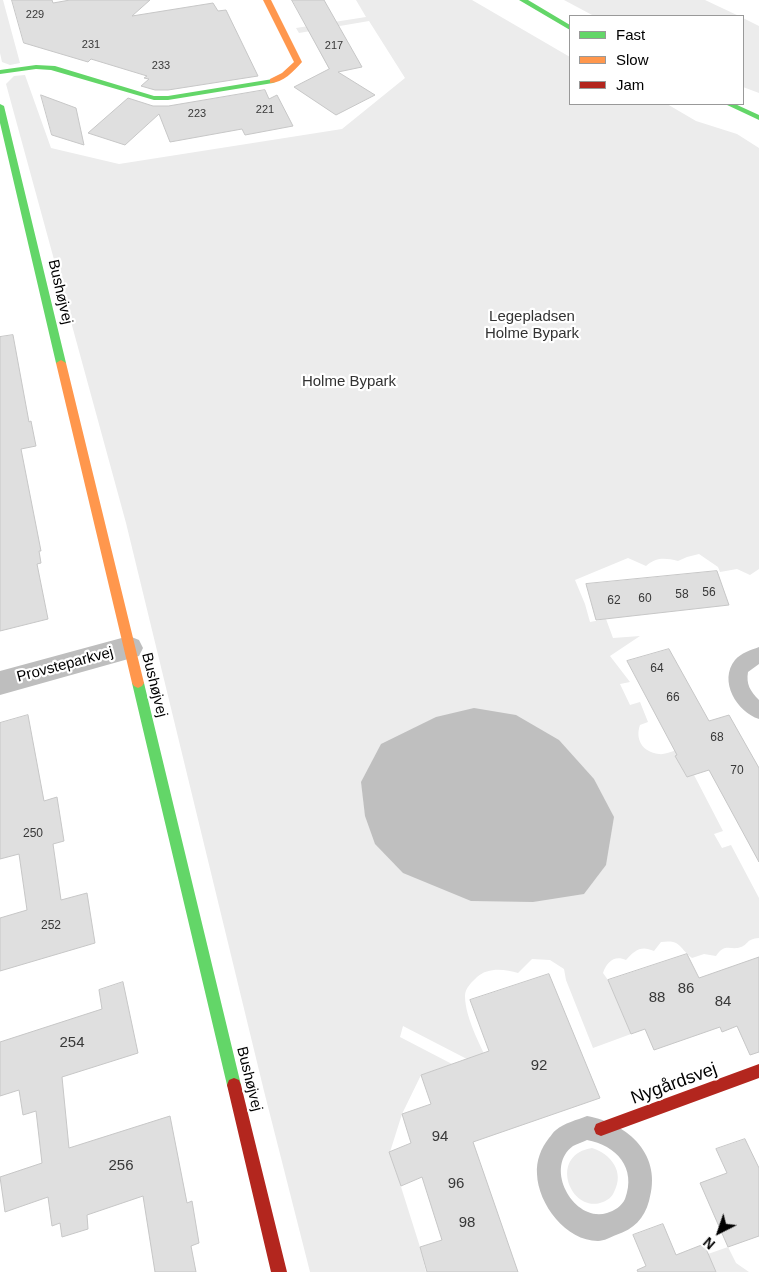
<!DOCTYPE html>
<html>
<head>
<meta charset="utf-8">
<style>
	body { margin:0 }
	#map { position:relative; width:759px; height:1272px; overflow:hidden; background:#fff; font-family:Arial,sans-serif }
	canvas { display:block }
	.legend { position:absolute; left:569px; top:15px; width:175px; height:90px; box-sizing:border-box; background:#fff; border:1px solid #999; margin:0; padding:6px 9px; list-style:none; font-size:15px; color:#000 }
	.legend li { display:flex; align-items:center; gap:10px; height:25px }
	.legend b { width:25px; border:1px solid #999 }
	.north { position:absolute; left:694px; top:1207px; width:50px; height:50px; -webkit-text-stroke:4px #fff; paint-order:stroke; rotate:221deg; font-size:14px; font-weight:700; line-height:20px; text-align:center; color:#000 }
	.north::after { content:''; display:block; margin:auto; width:18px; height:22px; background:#000; clip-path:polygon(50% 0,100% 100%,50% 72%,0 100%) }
</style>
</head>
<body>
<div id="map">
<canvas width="759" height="1272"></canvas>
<ul class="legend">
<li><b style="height:6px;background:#63d668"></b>Fast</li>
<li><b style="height:6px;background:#ff974d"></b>Slow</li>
<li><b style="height:6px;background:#b3261e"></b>Jam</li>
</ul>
<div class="north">N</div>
</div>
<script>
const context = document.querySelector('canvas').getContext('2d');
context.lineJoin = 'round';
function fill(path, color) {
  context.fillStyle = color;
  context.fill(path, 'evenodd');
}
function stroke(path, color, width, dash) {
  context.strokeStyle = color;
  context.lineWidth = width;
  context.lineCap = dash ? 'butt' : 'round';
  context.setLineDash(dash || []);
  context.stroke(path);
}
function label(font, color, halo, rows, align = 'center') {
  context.font = font + ' Arial,sans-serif';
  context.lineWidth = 4.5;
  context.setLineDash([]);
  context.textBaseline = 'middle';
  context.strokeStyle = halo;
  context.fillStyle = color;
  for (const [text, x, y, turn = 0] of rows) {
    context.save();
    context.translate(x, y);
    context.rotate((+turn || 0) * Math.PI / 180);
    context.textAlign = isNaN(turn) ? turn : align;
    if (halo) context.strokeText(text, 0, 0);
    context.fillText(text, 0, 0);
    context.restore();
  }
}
const green = new Path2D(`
	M0,0H3L20,63L10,65L2,62L0,53Z
	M356,0H472L570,57V104H667L696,121L737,134L759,148V569L750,575L737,569L720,572L718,567L699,554L687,557L678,561C665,558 657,557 646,566L628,558L575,580L585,604L590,622L606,619L613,638L640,636L610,656L630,682L620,684L630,705L640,702L648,722L640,725C635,739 642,752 659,754C664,755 673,751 679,749L680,754L675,756L687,777L694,775L723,831L714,834L722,848L731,845L759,898V938C746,939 749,944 741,947C731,951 725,942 716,956L704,954L692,958C679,948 681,939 661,942L654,951C641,945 635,950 626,960C614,955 607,962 603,973L608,980L631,1034L593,1048L566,980L564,969L550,960L532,959L518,973C505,969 488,967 477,977C472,982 465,988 465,996C465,1019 484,1053 494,1073L403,1026L400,1037L452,1064L421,1075L402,1114L390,1152L420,1247L426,1272H310L264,1091L126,523L6,84L14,76L25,75L51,148L119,164L342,129L405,78L369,21L299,33L296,28L366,17Z
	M564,0H705L739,16H594Z
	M743,18L759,26V93L743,87Z
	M592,1148C611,1154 625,1172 614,1192C612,1197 608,1200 603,1202C571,1215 547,1155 592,1148Z
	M728,1247L736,1263L749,1272H716L708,1254Z`);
const water = new Path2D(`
	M474,708L516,715L559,740L594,779L614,817L606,865L584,894L533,902L471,901L403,873L375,844L365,816L361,782L381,744L436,717Z`);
const building = new Path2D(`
	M12,0H52L53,3L70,0H150L132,16L213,3L218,11L226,10L258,76L168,90H155L141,86L149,79L144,78L147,76L91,59L88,62L24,43Z
	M292,0H324L362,67L338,72L375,95L336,115L294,87L329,69Z
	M265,90L269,99L277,95L293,126L245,135L242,129L170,142L159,114L125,145L88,133L128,98L153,106H168Z
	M41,95L76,108L84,145L52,135Z
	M13,335L29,422L31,421L36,446L21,449L41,551H39L41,563L37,564L48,619L0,631V337Z
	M717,571L729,605L596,620L586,584Z
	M669,649L709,721L729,715L759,768V862L709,770L687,777L675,756L677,755L627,661Z
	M28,715L44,801L57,797L64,841L53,844L61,900L87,893L95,943L0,971V918L27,910L19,854L0,859V723Z
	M687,954L699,978L759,957V1052L750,1055L737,1026L722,1032L720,1027L654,1050L645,1029L631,1034L608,980Z
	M549,974L600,1098L473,1142L518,1272H427L420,1247L442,1240L422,1177L401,1186L389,1152L411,1143L402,1114L431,1104L421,1075L489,1051L470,1000Z
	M123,982L138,1053L62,1077L69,1148L170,1116L187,1203L192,1201L199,1243L191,1246L196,1272H155L143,1196L87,1215L88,1229L62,1237L60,1223L52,1226L48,1197L5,1212L0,1177L42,1163L36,1111L23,1115L19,1090L0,1096V1042L102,1009L99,990Z
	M745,1139L759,1168V1236L728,1247L700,1183L727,1173L716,1149Z
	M663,1224L676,1255L704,1244L716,1272H638L637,1270L646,1266L633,1235Z`);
const lane = new Path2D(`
	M759,647V664L748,672C746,684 750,691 759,700V719C737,712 718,681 735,660C741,653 751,650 759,647Z
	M587,1116C629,1124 663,1155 649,1201C644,1219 634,1229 616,1235C611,1237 604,1241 598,1241C566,1241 538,1204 537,1174C536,1161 541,1148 549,1138C551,1136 553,1132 556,1130C564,1123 577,1120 587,1116ZM587,1140C616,1145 637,1168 625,1199C622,1206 614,1211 607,1213C574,1223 543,1168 573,1146C577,1144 583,1142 587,1140Z`);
const street = new Path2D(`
	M129,636L139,640L143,648L139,656L0,695V671Z`);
const fast = new Path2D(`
	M519,0H528L570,25V30Z
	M36,65L55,66L154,96H168L273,79L277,81L273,83L168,100H154L51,70L36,69L0,74V70Z
	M0,104L4,106L66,363L61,366L56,363L0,123Z
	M725,104H735L759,115V120Z
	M138,678L142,680L144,683L241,1085L239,1090L234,1092L229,1090L227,1085L132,683L134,680Z`);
const slow = new Path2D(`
	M263,0H271L302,62C294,71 283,83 270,83V79L282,73L294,62Z
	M61,360L66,363L144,683L142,686L138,688L134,686L132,683L56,363Z`);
const jam = new Path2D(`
	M759,1064V1078L601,1136L596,1134L594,1129L596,1124L601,1122Z
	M234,1078L239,1080L241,1085L287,1272H271L227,1085L229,1080Z`);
const farNumbernames = [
	["229",35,15],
	["231",91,45],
	["217",334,46],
	["233",161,66],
	["221",265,110],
	["223",197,114]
];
const numberNames = [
	["56",709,593],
	["58",682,595],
	["60",645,599],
	["62",614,601],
	["64",657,669],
	["66",673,698],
	["68",717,738],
	["70",737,771],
	["250",33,834],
	["252",51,926]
];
const streetNames = [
	["Bushøjvej",60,292,77],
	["Provsteparkvej",65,665,-15],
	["Bushøjvej",154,685,76],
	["Bushøjvej",249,1079,76]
];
const parkNames = [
	["Legepladsen",532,317],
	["Holme Bypark",532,334],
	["Holme Bypark",349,382]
];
const nearNumbernames = [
	["86",686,989],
	["88",657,998],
	["84",723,1002],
	["254",72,1043],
	["92",539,1066],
	["94",440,1137],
	["256",121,1166],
	["96",456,1184],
	["98",467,1223]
];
const nearStreetnames = [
	["Nygårdsvej",674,1084,-20]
];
fill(green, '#ececec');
fill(water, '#bfbfbf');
fill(building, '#dfdfdf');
stroke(building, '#c7c7c7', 1);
fill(lane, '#bebebe');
fill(street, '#bebebe');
fill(fast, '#63d668');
fill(slow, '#ff974d');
fill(jam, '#b3261e');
label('11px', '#383838', null, farNumbernames);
label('12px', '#383838', null, numberNames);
label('15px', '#000', '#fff', streetNames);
label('15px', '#333', '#fff', parkNames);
label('15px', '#383838', null, nearNumbernames);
label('18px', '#000', '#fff', nearStreetnames);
</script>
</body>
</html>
